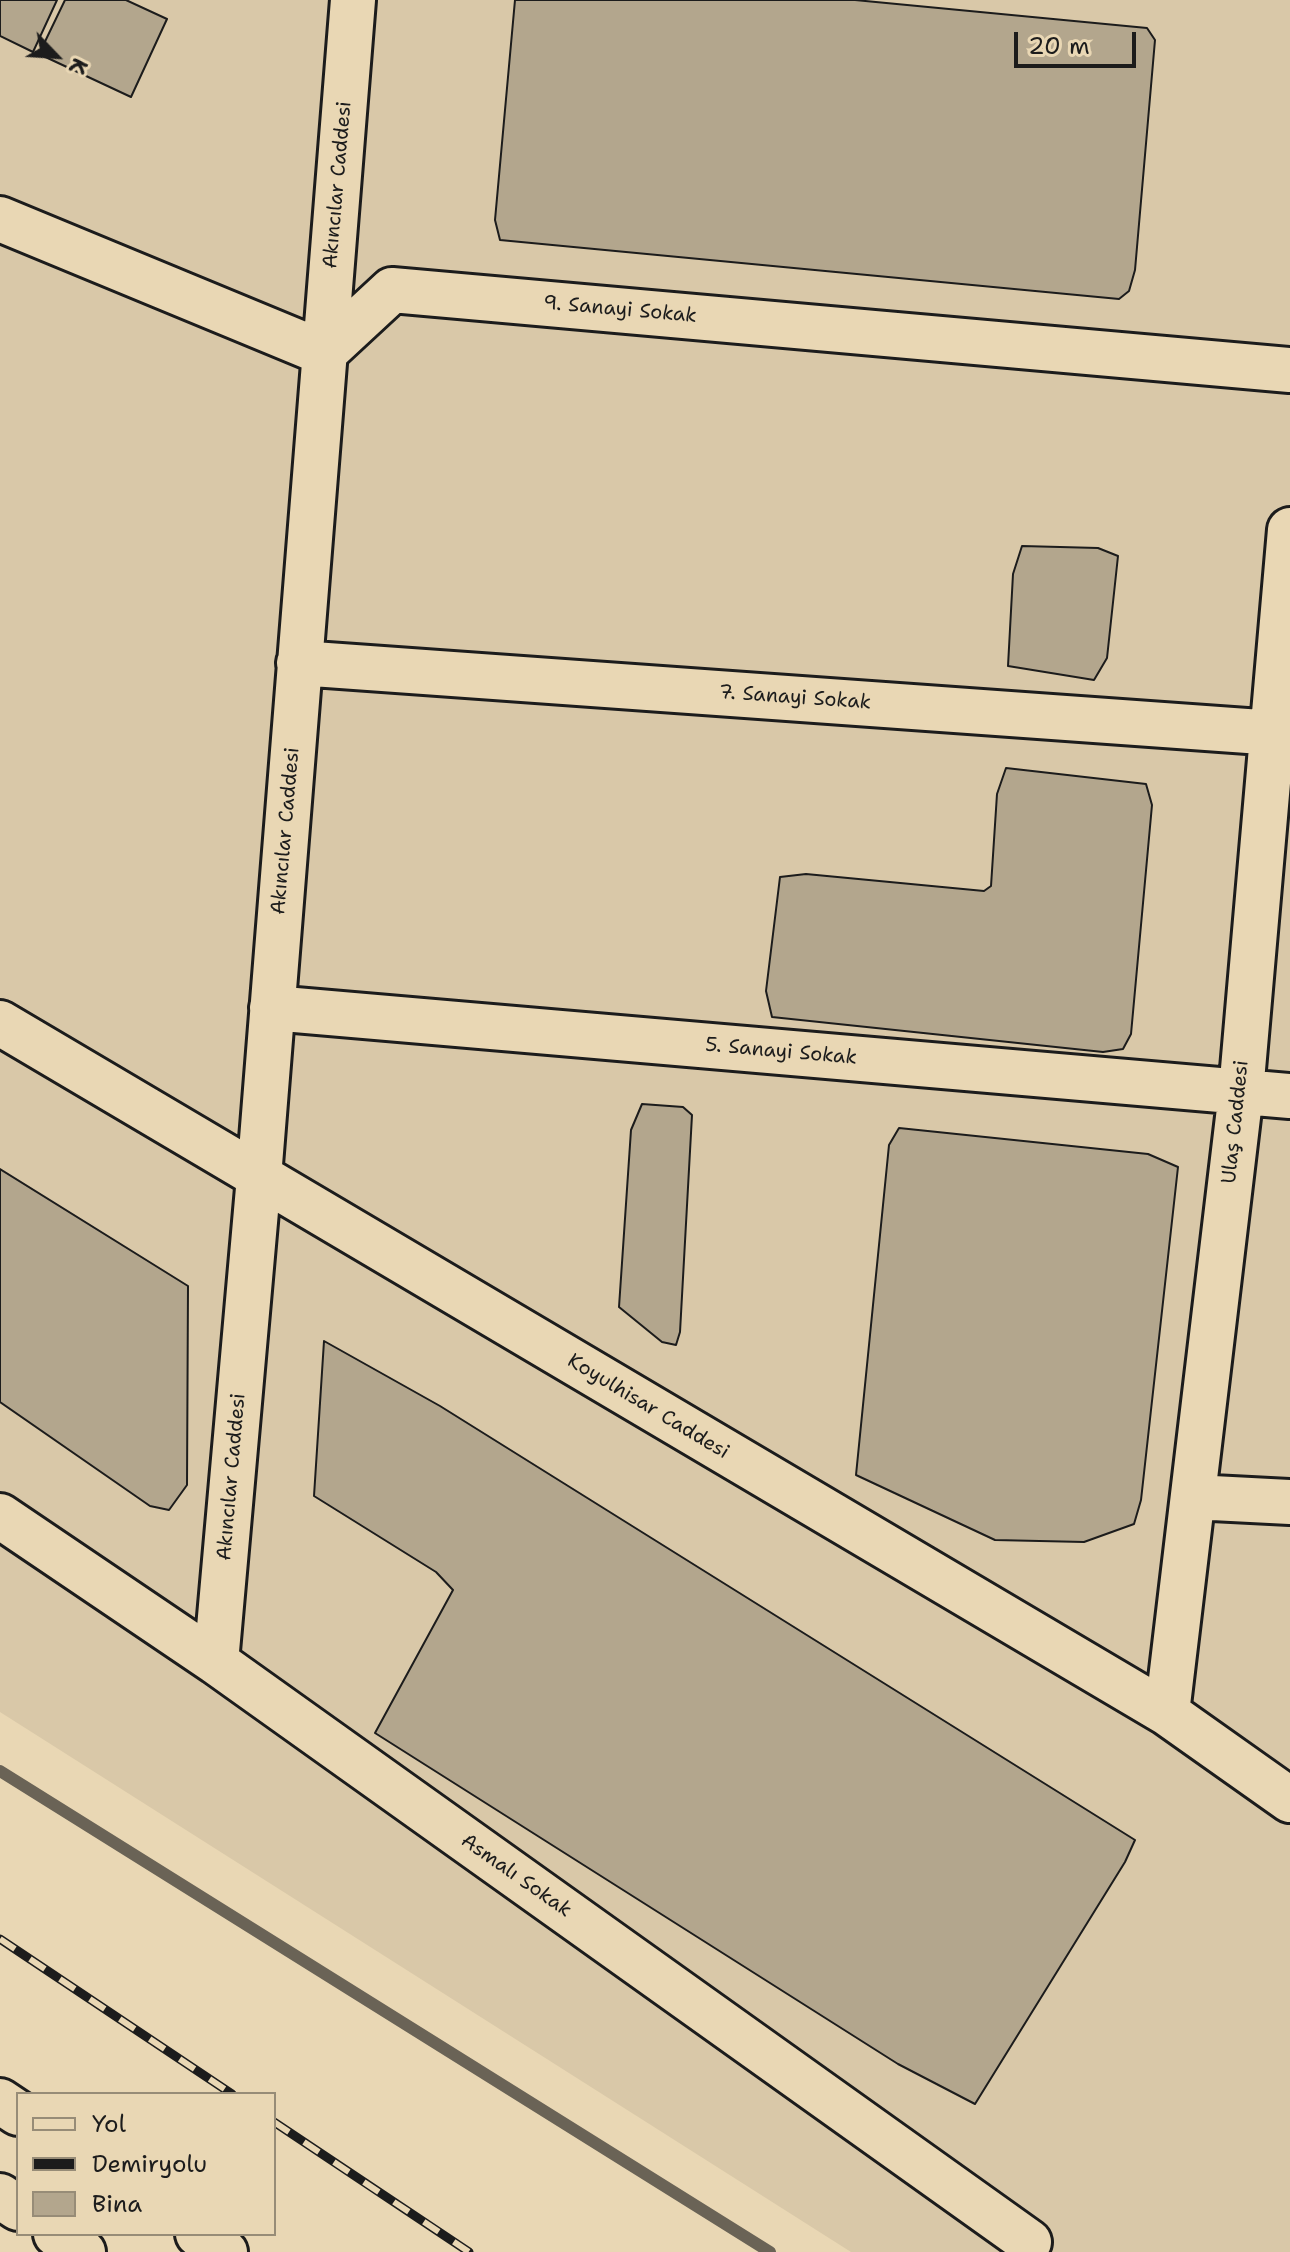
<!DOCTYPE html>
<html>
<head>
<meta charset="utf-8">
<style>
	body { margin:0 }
	#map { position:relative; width:1290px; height:2252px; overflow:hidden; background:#e9d7b4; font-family:"Shantell Sans",sans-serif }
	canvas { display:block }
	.legend { position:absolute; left:16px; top:2092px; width:260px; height:144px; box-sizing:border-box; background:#e9d7b4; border:2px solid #978c77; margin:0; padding:10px 14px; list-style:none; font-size:24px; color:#1c1c1c }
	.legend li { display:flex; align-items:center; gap:16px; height:40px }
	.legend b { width:40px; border:2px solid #978c77 }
	.north { position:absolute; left:16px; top:16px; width:80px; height:80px; -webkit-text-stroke:6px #e9d7b4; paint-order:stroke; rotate:115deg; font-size:22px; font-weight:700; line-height:32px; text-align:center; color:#1c1c1c }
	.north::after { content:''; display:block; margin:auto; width:28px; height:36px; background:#1c1c1c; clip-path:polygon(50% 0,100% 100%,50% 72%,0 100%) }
	.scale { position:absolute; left:1014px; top:32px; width:122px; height:36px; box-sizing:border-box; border:4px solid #1c1c1c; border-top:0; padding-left:10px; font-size:24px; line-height:28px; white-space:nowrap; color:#1c1c1c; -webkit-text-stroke:6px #e9d7b4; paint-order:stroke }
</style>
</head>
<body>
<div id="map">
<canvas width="1290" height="2252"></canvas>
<ul class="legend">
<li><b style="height:10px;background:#e9d7b4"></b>Yol</li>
<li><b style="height:10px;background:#1c1c1c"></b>Demiryolu</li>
<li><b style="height:22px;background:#b3a68d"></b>Bina</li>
</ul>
<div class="north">K</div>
<div class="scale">20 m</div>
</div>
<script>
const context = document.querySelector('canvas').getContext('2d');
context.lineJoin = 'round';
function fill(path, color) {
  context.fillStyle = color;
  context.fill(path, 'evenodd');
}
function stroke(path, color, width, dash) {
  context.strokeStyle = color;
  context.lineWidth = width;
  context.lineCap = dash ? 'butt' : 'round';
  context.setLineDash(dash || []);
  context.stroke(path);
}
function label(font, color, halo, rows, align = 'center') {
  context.font = font + ' "Shantell Sans",sans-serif';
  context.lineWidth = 6;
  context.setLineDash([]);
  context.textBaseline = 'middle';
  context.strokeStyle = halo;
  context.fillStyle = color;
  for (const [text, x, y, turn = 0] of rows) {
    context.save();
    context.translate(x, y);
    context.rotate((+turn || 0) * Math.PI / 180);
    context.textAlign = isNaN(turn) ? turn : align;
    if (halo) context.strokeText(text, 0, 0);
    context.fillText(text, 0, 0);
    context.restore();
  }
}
const built = new Path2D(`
	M0,0H1290V2252H851L0,1712Z`);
const stream = new Path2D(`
	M0,1771L770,2252`);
const building = new Path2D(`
	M0,0H57L33,52L0,36Z
	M65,0H126L167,19L131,97L39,54Z
	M515,0H855L1147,28L1155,40L1135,270L1129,291L1119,299L500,240L495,220Z
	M1022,546L1098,548L1118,556L1107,658L1094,680L1008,666L1013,574Z
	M1006,768L1146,784L1152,805L1131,1034L1123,1049L1103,1052L772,1017L766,991L780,877L806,874L984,891L991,886L997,794Z
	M642,1104L683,1107L692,1115L680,1332L676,1345L662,1342L619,1307L631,1130Z
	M899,1128L1148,1154L1178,1167L1141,1500L1134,1524L1084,1542L995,1540L856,1475L889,1145Z
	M0,1169L188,1286L187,1485L169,1510L150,1506L0,1402Z
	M324,1341L440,1406L1135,1840L1125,1862L975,2104L898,2064L375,1733L453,1590L436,1572L314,1496Z`);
const minor = new Path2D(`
	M0,219L324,353L392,290L1290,370
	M299,663L1290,734
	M272,1008L1290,1096
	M0,1023L1167,1713L1290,1800
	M1193,1497L1290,1502
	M0,1516L216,1662L1029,2242
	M216,1662L259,1177L353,0
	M1167,1713L1241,1092L1290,530`);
const highway = new Path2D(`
	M0,2101L18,2113
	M0,2196L18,2208
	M56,2234L83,2252
	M198,2234L225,2252`);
const rail = new Path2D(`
	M0,1939L232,2094
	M274,2122L469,2252`);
const streetNames = [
	["Akıncılar Caddesi",338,185,-85],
	["9. Sanayi Sokak",620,310,5],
	["7. Sanayi Sokak",795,698,4],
	["Akıncılar Caddesi",286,831,-85],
	["5. Sanayi Sokak",781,1052,5],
	["Ulaş Caddesi",1236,1122,-84],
	["Koyulhisar Caddesi",648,1407,31],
	["Akıncılar Caddesi",232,1477,-85],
	["Asmalı Sokak",516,1876,35]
];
fill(built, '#d9c8a8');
stroke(stream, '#6a6356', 12);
fill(building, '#b3a68d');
stroke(building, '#1c1c1c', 2);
stroke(minor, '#1c1c1c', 50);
stroke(highway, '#1c1c1c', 50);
stroke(minor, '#e9d7b4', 44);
stroke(highway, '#e9d7b4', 44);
stroke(rail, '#1c1c1c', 9);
stroke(rail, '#e9d7b4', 6, [18]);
label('20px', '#1c1c1c', '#e9d7b4', streetNames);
</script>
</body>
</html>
